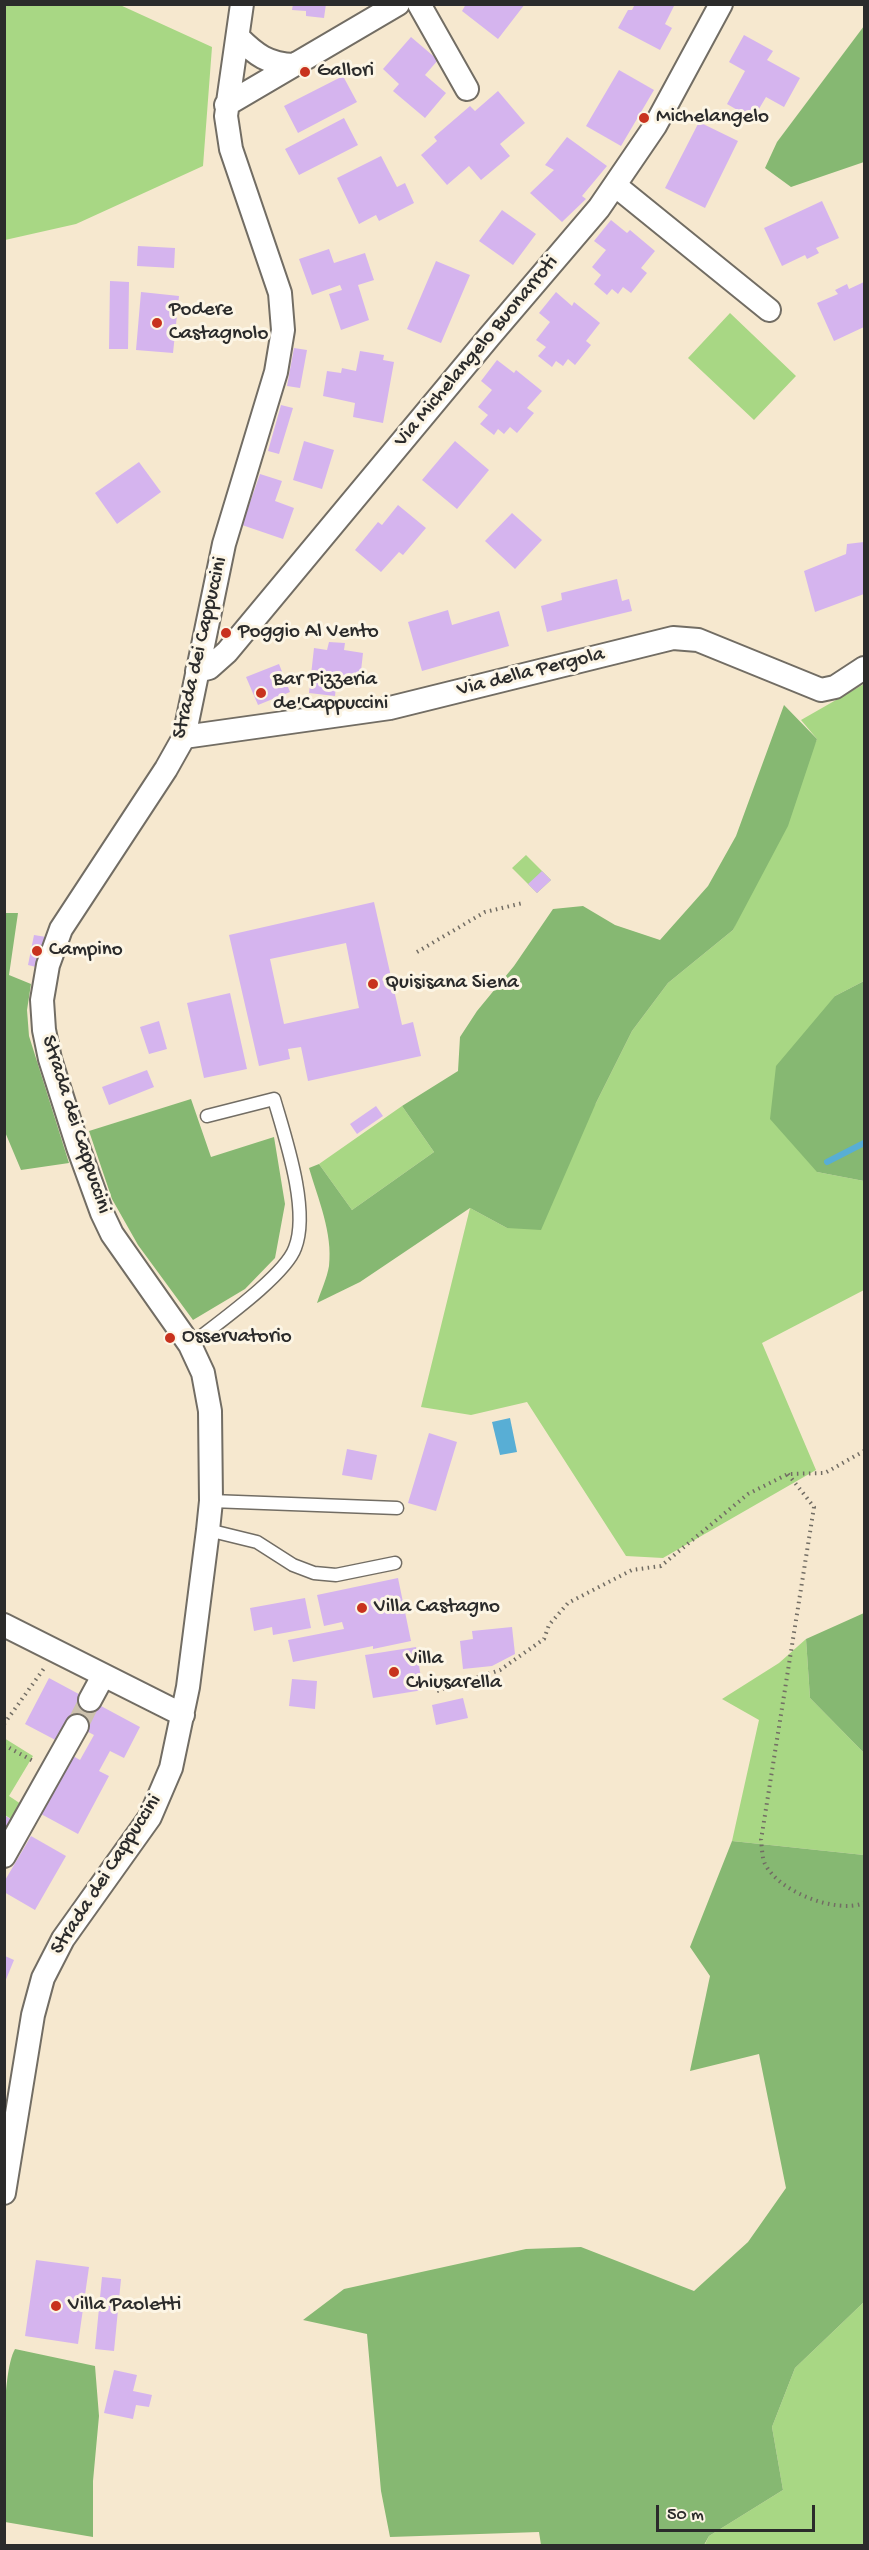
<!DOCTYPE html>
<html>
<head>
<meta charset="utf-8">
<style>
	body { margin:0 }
	#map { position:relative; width:869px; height:2550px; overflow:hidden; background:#f6e8cf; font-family:"Gochi Hand",sans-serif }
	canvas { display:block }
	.frame { position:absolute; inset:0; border:6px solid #2b2b2b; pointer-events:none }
	.scale { position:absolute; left:656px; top:2505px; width:159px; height:27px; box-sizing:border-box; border:3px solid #2b2b2b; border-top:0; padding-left:8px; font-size:18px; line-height:21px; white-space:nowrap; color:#2b2b2b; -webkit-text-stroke:4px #fcf5e5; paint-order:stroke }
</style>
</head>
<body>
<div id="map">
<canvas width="869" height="2550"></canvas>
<div class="frame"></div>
<div class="scale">50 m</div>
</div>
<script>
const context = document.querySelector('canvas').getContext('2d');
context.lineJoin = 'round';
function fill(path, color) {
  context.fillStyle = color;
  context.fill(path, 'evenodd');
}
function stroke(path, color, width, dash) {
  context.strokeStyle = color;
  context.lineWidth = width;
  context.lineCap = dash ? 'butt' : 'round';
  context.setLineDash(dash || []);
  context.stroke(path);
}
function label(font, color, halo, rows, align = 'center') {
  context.font = font + ' "Gochi Hand",sans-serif';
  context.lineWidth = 6;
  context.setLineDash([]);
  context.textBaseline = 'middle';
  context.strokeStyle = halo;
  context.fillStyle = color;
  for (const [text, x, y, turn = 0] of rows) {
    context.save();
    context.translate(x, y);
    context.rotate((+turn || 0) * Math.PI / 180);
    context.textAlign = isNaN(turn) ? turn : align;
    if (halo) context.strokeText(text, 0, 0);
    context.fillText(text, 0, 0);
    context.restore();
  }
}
const green = new Path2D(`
	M4,5H120L212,47L203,166L76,224L5,240Z
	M730,313L796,376L754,420L688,358Z
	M864,684V981L835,996L817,1172L864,1181V1290L762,1343L816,1470L663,1558L626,1556L527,1402L471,1415L421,1407L470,1208L507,1228L596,1103L632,1031L668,983L733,930L817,739L801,720Z
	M526,855L551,880L537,893L512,868Z
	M402,1106L434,1152L352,1210L319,1164Z
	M806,1639L810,1698L864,1753V1855L732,1841L759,1720L722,1699L779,1663Z
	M4,1738L33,1756L9,1796L24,1806L14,1821L5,1815Z
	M864,2302V2545L704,2546L709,2536L783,2490L772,2427L795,2368Z`);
const forest = new Path2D(`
	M864,26V162L791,187L765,168L777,142Z
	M784,705L817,739L788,826L733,930L668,983L632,1031L596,1103L541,1230L507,1228L470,1208L360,1282L317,1303C321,1291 327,1278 329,1266C333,1233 318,1199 309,1168L319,1164L352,1210L434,1152L402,1106L458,1071L460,1037L477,1011L514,966L553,909L583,906L615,925L660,940L708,886L736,836Z
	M5,913H18L9,975L31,984L27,1010L29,1036L69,1163L21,1170L5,1132Z
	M864,981V1181L817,1172L770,1119L776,1066L835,996Z
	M191,1099L211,1157L274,1137L285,1204L275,1258L245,1289L193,1320L138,1245L112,1199L89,1131Z
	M864,1613V1753L810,1698L806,1639Z
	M732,1841L864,1855V2302L795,2368L772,2427L783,2490L709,2536L704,2545H541L539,2532L390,2537L381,2491L367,2334L303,2320L344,2289L526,2249L581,2247L694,2291L748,2242L786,2188L759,2054L690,2071L710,1976L690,1947Z
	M15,2349L95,2366L99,2416L93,2481V2537L5,2522C4,2486 0,2375 15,2349Z`);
const water = new Path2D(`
	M510,1418L517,1452L500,1455L492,1422Z`);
const stream = new Path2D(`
	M827,1162L864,1143`);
const building = new Path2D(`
	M293,4H326L324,18L306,16V11L292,10Z
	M466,4H525L498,39L462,11Z
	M635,4H675L665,24L672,28L660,50L618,28L628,10H632Z
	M744,35L773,51L767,60L800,78L784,107L766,97L753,119L727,104L745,71L729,62Z
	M411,37L438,60L425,75L446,93L425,118L393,91L399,84L383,69Z
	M619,70L654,90L621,146L586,126Z
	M343,76L357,102L298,133L284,106Z
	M498,91L525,123L500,144L510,156L481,180L469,166L447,185L421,155L437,141L434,137L470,106L475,111Z
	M344,118L358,145L299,175L285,149Z
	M699,122L738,141L705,208L665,188Z
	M567,137L607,166L582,196L586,199L562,222L530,193L554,170L545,165Z
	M381,156L397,187L405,183L414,203L379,221L376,215L359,224L337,178Z
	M822,201L839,238L816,248L819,253L807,259L805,255L782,266L764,228Z
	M502,210L536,234L513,265L479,241Z
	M611,220L627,233L630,230L655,251L641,268L647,273L631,293L623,287L618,294L612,289L607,295L594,284L601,275L592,267L606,250L594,241Z
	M138,246L175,248L174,268L137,266Z
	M329,249L334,263L365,253L374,280L358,285L369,320L341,330L329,294L342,290L340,285L312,295L299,259Z
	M436,261L470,275L441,343L407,329Z
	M110,281L129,282L128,349H109Z
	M864,282V327L834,341L817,303L838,294L835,290L847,284L849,289Z
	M141,292L179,296L173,353L136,350Z
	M556,292L572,306L574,302L600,323L586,341L591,345L575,365L568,359L563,366L556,361L552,367L538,356L546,347L536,340L550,322L539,313Z
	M294,348L307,350L300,388L287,386Z
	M360,351L384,355L383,360L394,362L383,423L353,417L355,403L323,396L327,371L341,373L342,368L356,371Z
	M497,360L514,373L516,370L542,391L527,408L534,413L517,433L510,427L504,434L498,429L494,435L480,424L488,415L478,407L492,390L481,381Z
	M281,405L293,408L279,454L268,451Z
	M304,441L334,450L322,489L293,480Z
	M455,441L489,470L457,509L422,480Z
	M139,462L161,492L117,524L95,493Z
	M260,474L282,481L275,501L294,508L283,539L242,525Z
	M398,505L426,528L403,555L399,552L381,572L355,550L378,522L382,525Z
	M512,513L542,540L515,569L485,541Z
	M864,542V594L815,612L804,571L846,554L847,544Z
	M617,579L622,601L629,599L632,611L547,632L541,606L562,600L561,593Z
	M448,610L452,625L499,611L509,646L422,671L408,622Z
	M329,642L345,643L344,650L363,653L360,680L337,677L335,696L309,693L314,648L327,650Z
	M279,664L290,692L258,705L246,677Z
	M542,871L551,880L537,893L528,884Z
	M374,902L402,1025L413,1022L421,1056L308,1081L301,1047L288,1049L290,1059L259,1066L229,935ZM346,943L359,1008L284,1024L270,959Z
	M34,935L46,937L40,968L28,965Z
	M230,993L247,1069L204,1078L187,1003Z
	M159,1021L167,1049L149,1054L140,1027Z
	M147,1070L154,1087L109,1105L102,1087Z
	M376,1106L383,1116L357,1134L350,1124Z
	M429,1433L457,1442L436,1511L408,1503Z
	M347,1449L377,1455L372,1480L342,1475Z
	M398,1578L411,1641L373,1649V1646L293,1662L288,1640L344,1629L342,1622L324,1626L317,1595Z
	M305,1598L311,1628L273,1635L272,1627L254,1631L250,1608Z
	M512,1627L515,1654L492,1666L463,1669L460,1641L473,1639L472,1631Z
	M416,1647L423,1690L373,1698L365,1655Z
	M49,1678L140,1727L124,1758L110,1751L99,1771L109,1776L78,1834L41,1814L73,1756L80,1760L94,1735L73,1724L63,1744L25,1724Z
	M292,1679L317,1681L315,1709L289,1706Z
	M463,1698L468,1718L436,1725L432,1705Z
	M4,1815L14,1821L4,1838Z
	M31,1836L66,1856L35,1910L4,1892V1882Z
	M5,1956L14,1960L5,1982Z
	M36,2260L89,2267L78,2344L25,2336Z
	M102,2277L121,2279L114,2351L95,2349Z
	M114,2370L137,2375L133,2391L152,2395L149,2407L136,2405L133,2419L104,2413Z`);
const streetTunnel = new Path2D(`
	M77,1726L90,1700`);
const path = new Path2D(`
	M417,952L485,912L523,903
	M788,1474L814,1507L761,1840C762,1847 762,1858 765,1864C779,1892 836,1914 864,1903
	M437,1691L500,1670L544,1639L549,1625L568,1603L632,1570L661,1566L748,1494L788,1474L825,1473L864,1451
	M4,1724L45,1667
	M4,1745L35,1762`);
const lane = new Path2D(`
	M190,1345C215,1325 285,1276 295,1248C310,1210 285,1137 274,1099L207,1116
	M211,1501L397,1508
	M208,1530L257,1542L293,1565L314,1573L336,1575L395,1563`);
const street = new Path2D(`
	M419,4L467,89
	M238,37C256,55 268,64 294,65
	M226,105L398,4
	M616,186L769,310
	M197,671L209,668L227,652L489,337L599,208L655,126L721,4
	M184,737L390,708L673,638L698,640L821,690L835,687L864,668
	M4,1625L183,1715
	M90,1700L103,1676
	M4,1856L77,1726
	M4,2193L33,2015L43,1978L63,1939L150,1817L171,1768L188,1687L208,1530L211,1501L210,1411L203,1373L190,1345L112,1234L102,1213L78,1147L50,1059L44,1030L42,1000L48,965L61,929L166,769L184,737L224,544L276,372L283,330L280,293L231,149L226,116L242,4`);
const markers = [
	[305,72,6,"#c8321e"],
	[644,118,6,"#c8321e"],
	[157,323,6,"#c8321e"],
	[226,633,6,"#c8321e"],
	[261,693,6,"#c8321e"],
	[37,951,6,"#c8321e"],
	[373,984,6,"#c8321e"],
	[170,1338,6,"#c8321e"],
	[362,1608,6,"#c8321e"],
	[394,1672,6,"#c8321e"],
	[56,2306,6,"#c8321e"]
];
const poiNames = [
	["Gallori",317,72],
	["Michelangelo",656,118],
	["Podere",169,311],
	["Castagnolo",169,335],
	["Poggio Al Vento",238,633],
	["Bar Pizzeria",273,681],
	["de'Cappuccini",273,705],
	["Campino",49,951],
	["Quisisana Siena",385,984],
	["Osservatorio",182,1338],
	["Villa Castagno",374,1608],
	["Villa",406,1660],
	["Chiusarella",406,1684],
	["Villa Paoletti",68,2306]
];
const streetNames = [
	["Via Michelangelo Buonarroti",477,352,-50],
	["Strada dei Cappuccini",201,648,-77],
	["Via della Pergola",531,673,-14],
	["Strada dei Cappuccini",75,1125,72],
	["Strada dei Cappuccini",107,1875,-57]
];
fill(green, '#a8d784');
fill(forest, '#86b872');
fill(water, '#58aed5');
stroke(stream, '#58aed5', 6);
fill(building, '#d5b4ee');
stroke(streetTunnel, '#cdc2ae', 22, [22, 11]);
stroke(lane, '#726d64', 15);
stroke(street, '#726d64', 26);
stroke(path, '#726d64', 4, [1.5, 4.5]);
stroke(lane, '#fff', 12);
stroke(street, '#fff', 22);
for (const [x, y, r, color] of markers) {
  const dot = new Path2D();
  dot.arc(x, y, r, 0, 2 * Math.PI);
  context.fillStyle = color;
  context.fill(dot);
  stroke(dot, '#fcf5e5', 2);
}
label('21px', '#2b2b2b', '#fcf5e5', poiNames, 'left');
label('21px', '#2b2b2b', '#fcf5e5', streetNames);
</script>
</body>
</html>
